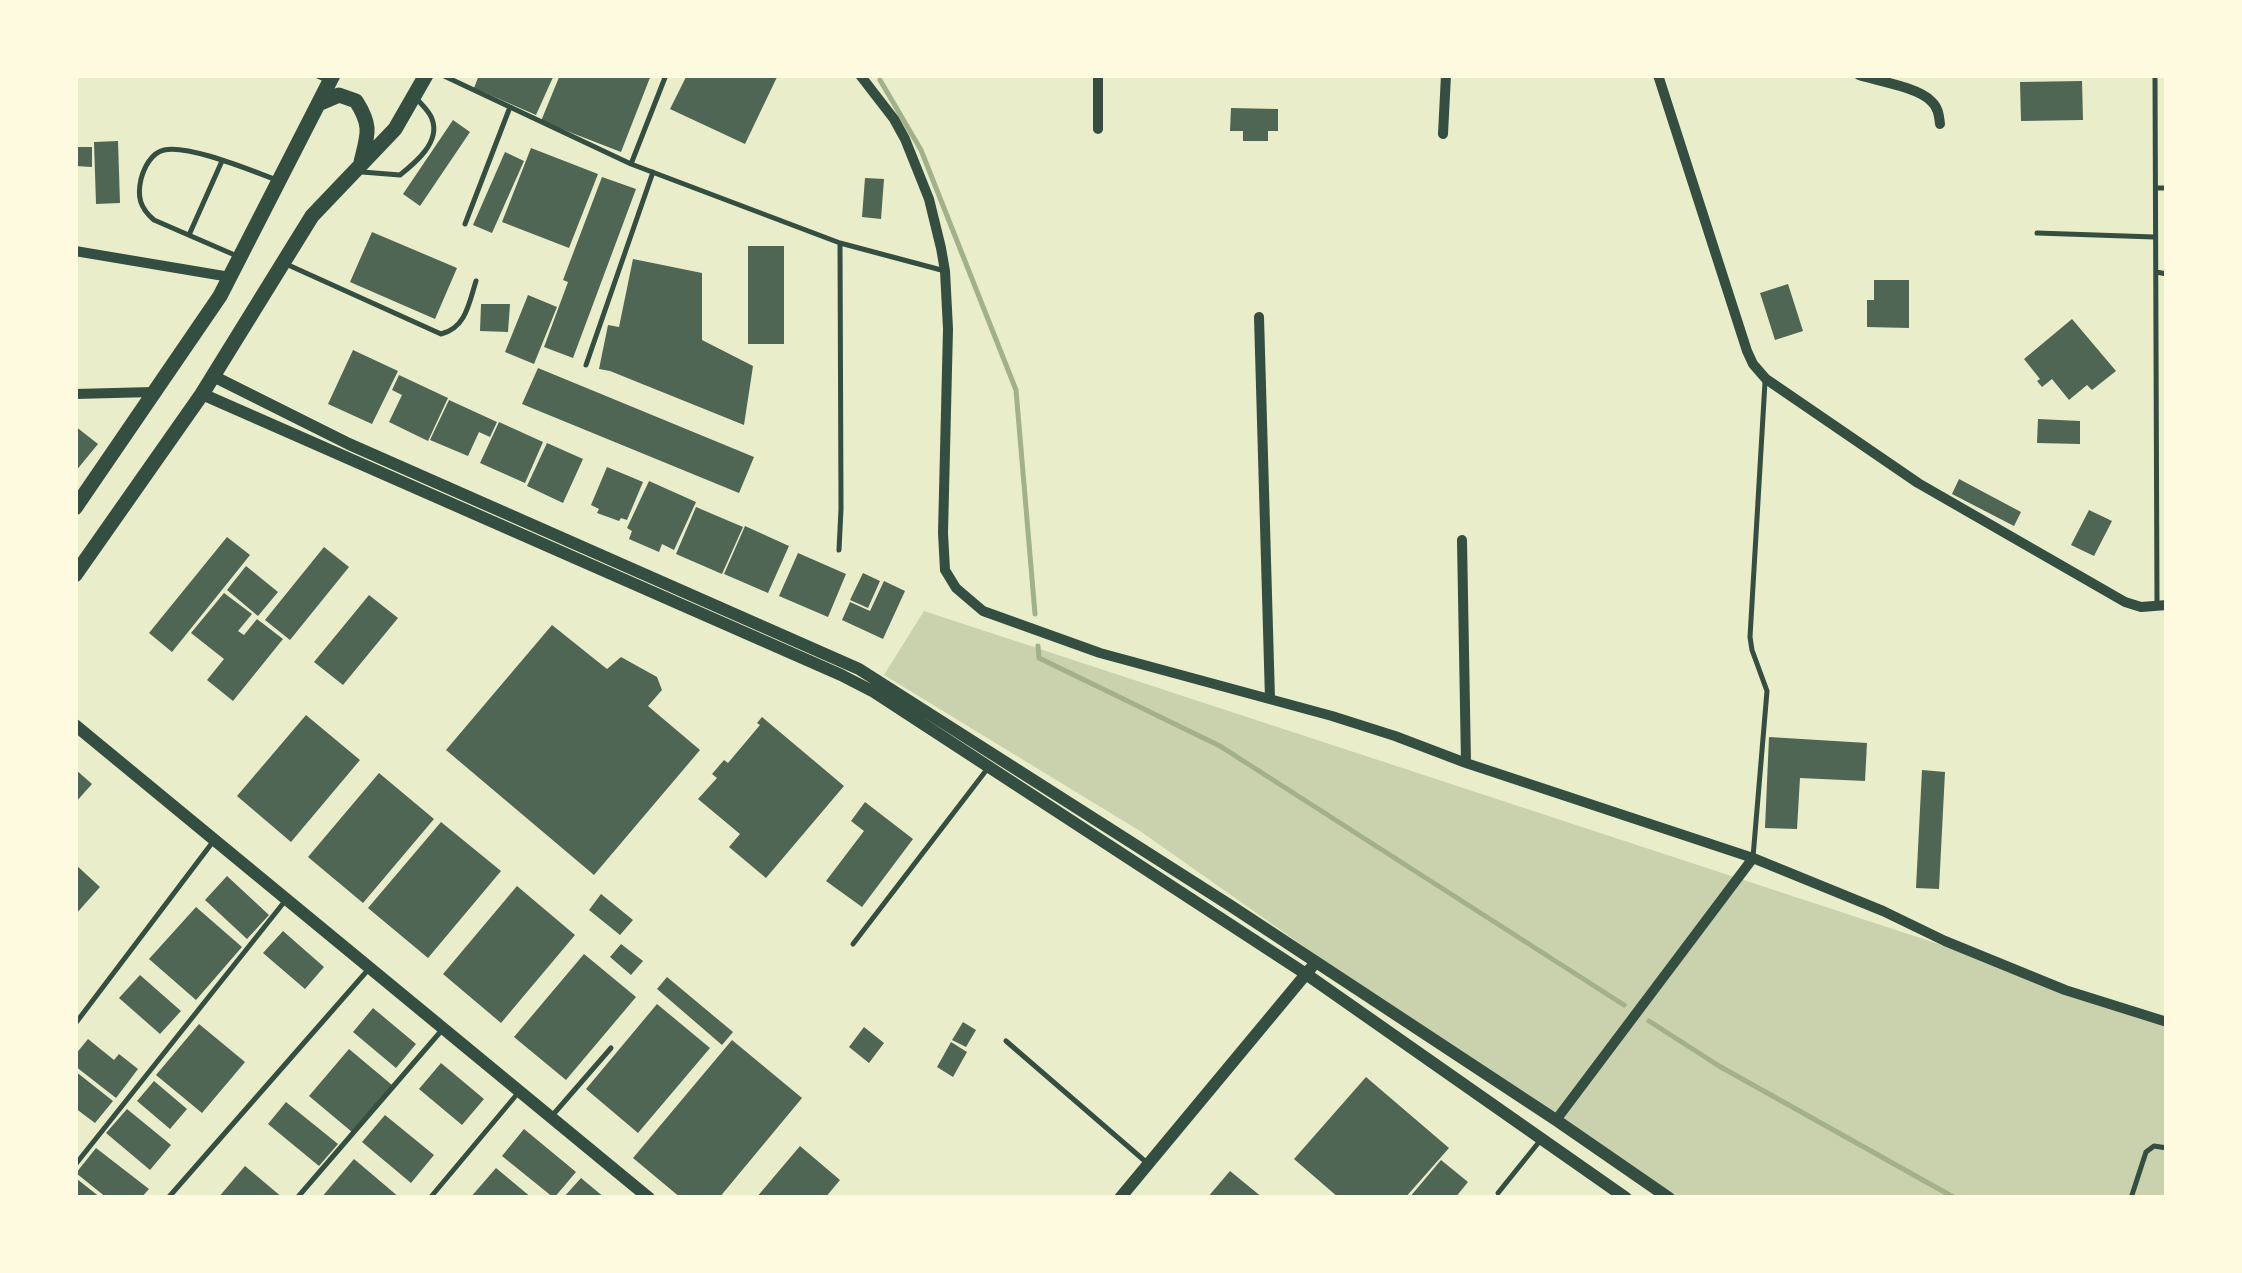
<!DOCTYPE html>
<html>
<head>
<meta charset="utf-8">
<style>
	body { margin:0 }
	#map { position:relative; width:2242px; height:1273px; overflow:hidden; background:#e9edc9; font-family:"IBM Plex Sans",sans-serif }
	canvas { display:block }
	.frame { position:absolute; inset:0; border:78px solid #fefae0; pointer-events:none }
</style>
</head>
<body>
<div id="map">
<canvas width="2242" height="1273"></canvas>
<div class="frame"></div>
</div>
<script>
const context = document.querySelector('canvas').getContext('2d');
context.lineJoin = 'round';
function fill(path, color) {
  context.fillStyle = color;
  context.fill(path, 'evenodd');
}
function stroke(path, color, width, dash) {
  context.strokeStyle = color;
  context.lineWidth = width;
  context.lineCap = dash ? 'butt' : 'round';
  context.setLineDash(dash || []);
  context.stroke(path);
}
const green = new Path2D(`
	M924,611L2167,1019V1198H1661L1140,831L884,675Z`);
const stream = new Path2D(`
	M880,80L921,150L1016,390L1035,614
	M1038,646L1039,658L1220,746L1624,1005
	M1649,1021L1719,1066L1955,1198`);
const building = new Path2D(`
	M479,75H554L536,115L474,88Z
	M560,75H651L621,152L541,121Z
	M687,75H778L745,144L670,109Z
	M2082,81L2083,120L2021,121L2020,82Z
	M1231,108L1278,109V131H1268V141H1243V131H1230Z
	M453,120L470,132L420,206L403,194Z
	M118,141L120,203L96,204L94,142Z
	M75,147H92V167L75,166Z
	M531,148L598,174L569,248L502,222Z
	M505,152L524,161L492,233L473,225Z
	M602,177L636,189L573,358L544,347L568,282L563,280Z
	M865,178L884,179L881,219L862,217Z
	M372,232L457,268L435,319L350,282Z
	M748,246H784V344H748Z
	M633,259L702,273V340L753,366L744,425L610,371L599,369L608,325L619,327Z
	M1874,280H1909V328L1867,327V300H1874Z
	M1788,284L1803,331L1775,340L1760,293Z
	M528,295L557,307L534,364L505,352Z
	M481,304H510L508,332L480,331Z
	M2072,319L2116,371L2092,390L2087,385L2069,400L2052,379L2042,387L2037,381L2040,379L2024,359Z
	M353,350L398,371L372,424L328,404Z
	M538,368L754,457L739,493L522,404Z
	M399,375L448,398L428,441L389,422L402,395L392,390Z
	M449,400L497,422L490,437L479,432L468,456L430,440Z
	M2038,419L2080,421V444L2037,443Z
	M499,422L543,442L525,483L480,463Z
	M75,426L98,444L75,472Z
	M547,443L583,459L563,503L527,486Z
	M607,467L643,482L627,520L621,518L619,521L597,513L599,509L591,505Z
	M1959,479L2021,512L2014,526L1952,494Z
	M649,481L696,502L674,550L662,544L659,552L629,539L632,531L627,528Z
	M696,507L743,527L722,574L676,554Z
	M2089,510L2112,521L2094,556L2071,545Z
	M745,526L789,546L768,593L724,574Z
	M227,537L250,555L172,652L149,633Z
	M324,547L349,567L290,640L265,620Z
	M798,553L846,574L828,617L779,596Z
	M246,566L278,592L258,616L227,590Z
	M863,573L880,581L868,608L850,600Z
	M884,581L905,591L883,639L842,620L850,602L870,611Z
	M224,593L252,614L238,631L244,635L257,619L283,639L233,701L207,680L224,659L191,633Z
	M369,595L398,618L343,685L314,662Z
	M552,625L607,669L621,657L657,677L662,690L648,706L700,750L594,875L446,750Z
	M306,715L360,760L291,842L237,796Z
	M762,717L844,786L766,878L729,847L740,834L698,799L717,778L712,774L724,760L728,763L760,725L757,723Z
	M1769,737L1867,743L1865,781L1800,778L1797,829L1765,828Z
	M75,769L92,784L75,803Z
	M1922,770L1945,772L1939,889L1916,888Z
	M379,773L434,819L363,903L308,857Z
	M865,802L913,839L862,907L826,881L864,831L851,821Z
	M441,822L501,871L428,958L368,908Z
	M75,864L100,887L75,915Z
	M227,876L269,915L247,939L205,900Z
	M517,886L575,935L501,1023L443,974Z
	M601,894L633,920L620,935L589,910Z
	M196,907L242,947L196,1000L149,959Z
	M283,931L324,967L305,989L263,953Z
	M621,944L643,961L631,975L610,957Z
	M584,954L636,997L566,1080L514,1037Z
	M140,975L181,1011L160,1034L119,998Z
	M667,977L733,1032L722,1045L657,989Z
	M657,1004L710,1048L638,1133L586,1089Z
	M373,1008L416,1044L396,1068L353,1032Z
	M963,1022L976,1030L966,1047L952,1040Z
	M199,1024L245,1062L202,1113L156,1075Z
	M864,1027L884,1043L869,1063L849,1047Z
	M88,1039L114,1060L119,1054L138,1069L116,1098L75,1066V1055Z
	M732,1040L802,1098L719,1198H681L633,1158Z
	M951,1042L967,1052L953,1077L937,1067Z
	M349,1049L392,1085L352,1132L309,1096Z
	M441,1063L484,1099L462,1125L419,1089Z
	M75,1071L113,1101L95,1123L75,1108Z
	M1366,1077L1449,1148L1405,1198H1339L1294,1159Z
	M154,1081L187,1109L170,1129L137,1101Z
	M286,1102L338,1144L319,1166L268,1124Z
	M127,1109L171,1145L150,1170L106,1133Z
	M385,1115L434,1155L411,1183L362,1142Z
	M524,1129L576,1172L554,1198L502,1156Z
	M800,1146L840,1180L825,1198H756Z
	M96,1148L149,1189L141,1198H107L76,1173Z
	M354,1159L400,1198H321Z
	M1441,1160L1468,1182L1455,1198H1409Z
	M245,1166L283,1198H218Z
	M496,1168L532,1198H470Z
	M1230,1171L1263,1198H1207Z
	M581,1178L605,1198H563Z
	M77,1179L101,1198H75Z`);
const service = new Path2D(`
	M315,75L327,80
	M442,75L631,164L840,243L945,271
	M2155,75L2157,607
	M631,164L666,75
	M362,172L400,175C415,163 441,142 432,119C430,112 421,104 416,98
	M2156,188H2167
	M465,224L510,107
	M2037,233L2154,237
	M189,235L222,161
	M237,256L154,220C140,208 137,197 141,179C144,168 151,153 164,150C188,144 252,171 277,180
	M286,264L441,334C466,328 469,303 476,281
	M2156,272L2167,274
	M586,365L653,172
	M839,550L841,509L840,243
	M1753,857L1767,691L1752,650L1750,637L1765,382
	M853,944L988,768
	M75,1024L212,843
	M1006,1041L1146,1162
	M551,1117L611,1048
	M75,1165L285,901
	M1498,1193L1539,1142
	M168,1198L367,971
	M297,1198L442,1030
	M430,1198L518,1093
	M2131,1198L2146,1152L2154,1146L2167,1148`);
const minor = new Path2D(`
	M860,75L894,119L905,139L929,199L941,248L945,271L948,329L943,533L945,570L956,588L983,611L1100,653L1332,716L1395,736L1466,763L1753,858L1883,911L1945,941L2065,990L2167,1022
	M1098,75V129
	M1658,75L1747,351L1753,364L1766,379L1918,483L2125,602L2141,607L2167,605
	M1859,75C1878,81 1917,87 1931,101C1938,107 1939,115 1940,124
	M1443,134L1446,75
	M75,251L230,277
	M1259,317L1270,699
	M75,394L153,392
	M1462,540L1466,763
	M1556,1120L1753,858`);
const tertiary = new Path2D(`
	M213,376L349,444L859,669L1231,906L1556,1120L1669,1198
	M202,394L841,675L874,692L1306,974L1626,1198
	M75,725L649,1198
	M1120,1198L1311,968`);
const secondary = new Path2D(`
	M318,104L339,95L356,101C372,126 368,134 361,162
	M75,508L220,296L333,75
	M75,575L202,394L312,216L395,129L426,75`);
fill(green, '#cad2ad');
stroke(stream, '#a3b18a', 5);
fill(building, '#4f6655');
stroke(service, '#344e41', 5);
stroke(minor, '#344e41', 10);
stroke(tertiary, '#344e41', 12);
stroke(secondary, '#344e41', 15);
</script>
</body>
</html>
